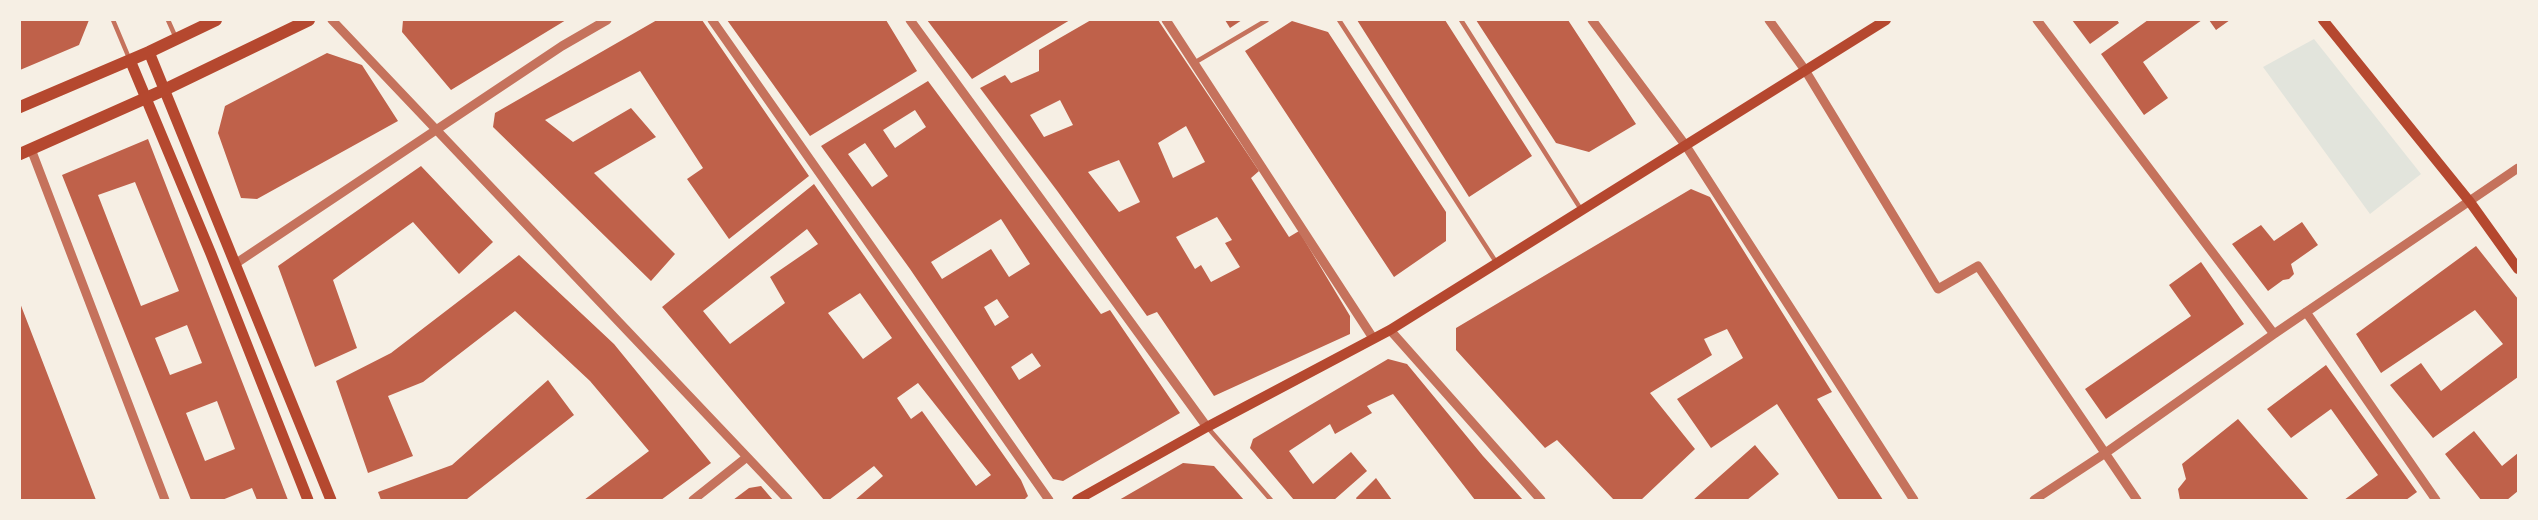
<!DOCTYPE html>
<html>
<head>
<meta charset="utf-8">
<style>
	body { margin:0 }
	#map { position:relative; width:2538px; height:520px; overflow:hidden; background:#f6efe4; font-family:"IBM Plex Sans",sans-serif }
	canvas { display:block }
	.frame { position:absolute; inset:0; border:21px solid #f6efe4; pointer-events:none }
</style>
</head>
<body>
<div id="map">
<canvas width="2538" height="520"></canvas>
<div class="frame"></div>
</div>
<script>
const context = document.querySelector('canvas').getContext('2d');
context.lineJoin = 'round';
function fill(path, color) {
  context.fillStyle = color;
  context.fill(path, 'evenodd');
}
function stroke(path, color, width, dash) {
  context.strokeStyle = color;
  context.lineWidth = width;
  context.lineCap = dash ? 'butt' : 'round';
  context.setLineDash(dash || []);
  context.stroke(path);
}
const green = new Path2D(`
	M2314,39L2421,174L2370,214L2263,67Z`);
const building = new Path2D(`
	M20,20H89L79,45L20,70Z
	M403,20H566L451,90L402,32Z
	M657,20H702L809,176L729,239L687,179L703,168L640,71L545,120L573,142L631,108L656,137L594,173L675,254L651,281L493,127L495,113Z
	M727,20H886L917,71L810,136Z
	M927,20H1070L972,79Z
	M1091,20H1158L1259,171L1251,178L1289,237L1299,231L1350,316V334L1214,396L1157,312L1147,316L1058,192L980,88L1005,75L1011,83L1039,71V50ZM1060,100L1073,125L1044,137L1030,115ZM1186,126L1205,162L1173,178L1158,143ZM1119,160L1140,202L1119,212L1088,172ZM1217,217L1232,240L1225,243L1240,267L1211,282L1201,265L1195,269L1176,237Z
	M1225,20H1242L1230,28Z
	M1357,20H1445L1532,156L1469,197Z
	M1476,20H1568L1636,124L1589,152L1556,143Z
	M2072,20H2117L2119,23L2090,44Z
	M2148,20H2202L2143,62L2168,98L2144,115L2101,54Z
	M2209,20H2230L2216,30Z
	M1292,21L1328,32L1446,212V241L1394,277L1245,51Z
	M327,53L362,65L398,121L257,199L241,198L218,133L225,106Z
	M928,81L1101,314L1110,310L1180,413L1063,481L1053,479L910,269L821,146ZM915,110L926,127L895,148L883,130ZM865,143L888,176L872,187L848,154ZM1001,219L1030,264L1009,277L991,249L942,279L931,262ZM997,299L1009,317L995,326L984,307ZM1032,353L1041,366L1019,380L1011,367Z
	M148,139L288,500H257L252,488L222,500H191L62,175ZM135,182L179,291L141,306L98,195ZM187,325L202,363L170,375L155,338ZM217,401L235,449L205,461L186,413Z
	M421,166L493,242L459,274L413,222L333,280L357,348L315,367L278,266Z
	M814,184L1021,480L1028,496L1024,500H855L883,476L874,466L829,500H824L662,307ZM807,229L818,244L770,277L785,303L730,344L703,311ZM860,293L892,338L863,359L828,313ZM918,383L991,475L976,486L922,411L911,419L897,398Z
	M1691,189L1710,197L1832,392L1817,399L1883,500H1839L1777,404L1711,448L1677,399L1743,358L1727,329L1704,339L1712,355L1650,393L1695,449L1641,500H1614L1557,440L1545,448L1456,350V328Z
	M2302,222L2318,245L2291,264L2294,274L2289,279L2283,280L2268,291L2232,244L2261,225L2274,241Z
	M2476,246L2518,299V377L2433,438L2390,385L2421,363L2441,391L2503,344L2475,310L2381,373L2356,334Z
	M519,255L614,344L711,463L661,500H584L649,451L590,381L515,311L423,382L388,396L413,456L368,473L336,381L391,353Z
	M2201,262L2244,324L2106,419L2085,389L2191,316L2169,285Z
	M20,303L96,500H20Z
	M1388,359L1407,364L1483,456L1523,500H1475L1393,394L1367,406L1372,413L1335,434L1330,424L1289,451L1313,484L1351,452L1367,471L1334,500H1294L1250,448L1253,439Z
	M2326,365L2417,492L2406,500H2344L2378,475L2331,409L2291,438L2267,409Z
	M548,380L574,415L467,499L381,500L378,492L452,465Z
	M2238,419L2309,500H2180L2178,489L2186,479L2182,464Z
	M2474,431L2502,466L2518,453V491L2507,500H2481L2445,454Z
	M1755,445L1779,474L1747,500H1693Z
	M1183,463L1214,466L1244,500H1119Z
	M1376,478L1392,500H1357L1356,498Z
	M761,486L773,500H733L749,488Z`);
const pedestrian = new Path2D(`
	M113,20L129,58
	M168,20L176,38
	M1339,20L1496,262
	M1461,20L1582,211
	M1194,63L1267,20
	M1208,428L1271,500`);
const tertiary = new Path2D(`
	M332,20L788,500
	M712,20L1049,500
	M910,20L1207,427
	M1166,20L1373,338
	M1592,20L1686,146L1914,500
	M1769,20L1805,70L1938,289L1978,266L2137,500
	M2037,20L2274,334
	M31,149L165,500
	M235,264L562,46L607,20
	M2306,312L2436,500
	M1390,330L1541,500
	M693,500L747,457
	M2034,500L2104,454L2274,334L2518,168`);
const secondary = new Path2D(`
	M2323,20L2470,202L2518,269
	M1077,500L1207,427L1390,330L1886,20`);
const primary = new Path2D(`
	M149,52L331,500
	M130,60L211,254L308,500`);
const trunk = new Path2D(`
	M20,107L149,52L216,20
	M20,154L164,90L309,20`);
fill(green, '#e2e4dc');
fill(building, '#bf614a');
stroke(pedestrian, '#c5725c', 4.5);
stroke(tertiary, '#c5725c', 9);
stroke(secondary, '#b5482f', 10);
stroke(primary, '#b5482f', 11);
stroke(trunk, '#b5482f', 12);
</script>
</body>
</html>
